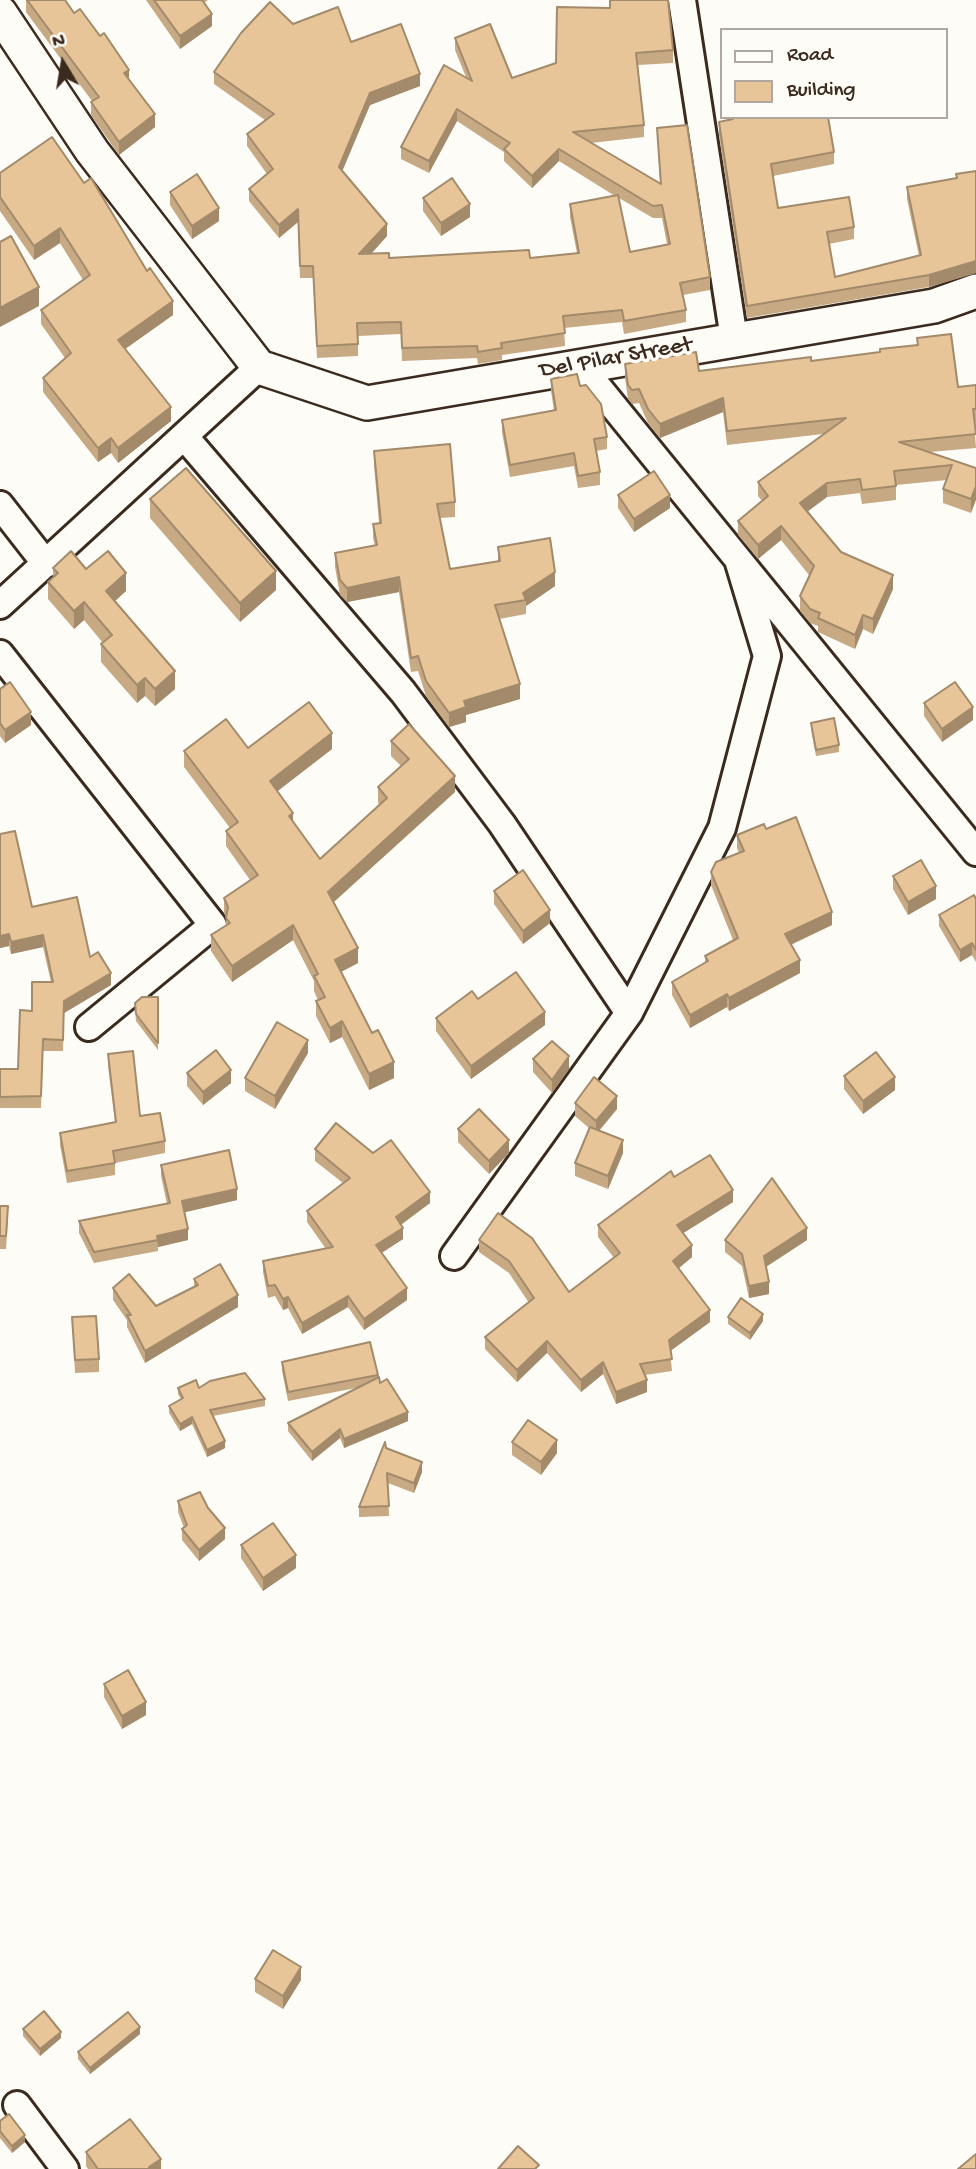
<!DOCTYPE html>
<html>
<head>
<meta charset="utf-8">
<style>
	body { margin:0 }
	#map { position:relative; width:976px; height:2169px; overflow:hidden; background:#fdfcf7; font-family:"Gochi Hand",sans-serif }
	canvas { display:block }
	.legend { position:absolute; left:720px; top:28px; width:228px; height:91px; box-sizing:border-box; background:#fdfcf7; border:2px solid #afa8a0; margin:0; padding:9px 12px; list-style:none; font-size:21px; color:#3b2a1e }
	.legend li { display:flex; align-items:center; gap:14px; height:35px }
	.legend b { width:35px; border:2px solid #afa8a0 }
	.north { position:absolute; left:28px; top:28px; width:70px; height:70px; -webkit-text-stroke:5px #fdfcf7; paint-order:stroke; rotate:349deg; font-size:19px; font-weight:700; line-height:28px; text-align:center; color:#3b2a1e }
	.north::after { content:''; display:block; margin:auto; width:24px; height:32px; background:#3b2a1e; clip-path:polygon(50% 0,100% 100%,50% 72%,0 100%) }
</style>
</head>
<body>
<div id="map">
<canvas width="976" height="2169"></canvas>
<ul class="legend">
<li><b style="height:9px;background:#fdfcf7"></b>Road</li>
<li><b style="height:19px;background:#e7c599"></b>Building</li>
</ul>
<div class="north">N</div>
</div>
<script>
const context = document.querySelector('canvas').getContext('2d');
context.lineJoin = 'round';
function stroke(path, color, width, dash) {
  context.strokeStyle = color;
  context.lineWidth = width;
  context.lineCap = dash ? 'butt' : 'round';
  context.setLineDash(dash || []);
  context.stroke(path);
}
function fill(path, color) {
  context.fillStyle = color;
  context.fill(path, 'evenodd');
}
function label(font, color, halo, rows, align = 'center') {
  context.font = font + ' "Gochi Hand",sans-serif';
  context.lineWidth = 7;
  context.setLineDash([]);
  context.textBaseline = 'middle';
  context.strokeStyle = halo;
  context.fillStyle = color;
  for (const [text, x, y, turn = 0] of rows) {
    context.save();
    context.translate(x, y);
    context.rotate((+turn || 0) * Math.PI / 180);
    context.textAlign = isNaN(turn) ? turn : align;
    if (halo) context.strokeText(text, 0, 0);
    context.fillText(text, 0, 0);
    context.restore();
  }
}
const minor = new Path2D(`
	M682,0L734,339
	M580,365L976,852
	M184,436L403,692L502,824L629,1013
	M0,505L46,564
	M0,605L259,367
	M0,654L213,925L89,1027
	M454,1256L629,1013L722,828L767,656L739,563
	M17,2105L65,2169`);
const tertiary = new Path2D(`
	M0,13L92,151L259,367L367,403L934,306L976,291`);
const wall = new Path2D(`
	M26,0H65L74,13L129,80L155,127L119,155L91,115V102L92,101L26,12Z
	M146,0H208L204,3L212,26L180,49Z
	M557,7L673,50V63L638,65L644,125V137L591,143L660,183L657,128L710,277V290L683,295L686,310V322L624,334L622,322L564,328L565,346L502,355V360L478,364L477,358L402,361L401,334L358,336V356L317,358L313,278H300L298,222L279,238L249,201V189L267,174L247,146V134L265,120L214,84V72L293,24L351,42L420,86L370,105L342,171L387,236L371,254L389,258H530L577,253L570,217V204L615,196L559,161L532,188L504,161V152L457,121L429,173L401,159V147L466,77L455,50V38L512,78L556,63ZM619,198L653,218H662L667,244L630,252Z
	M731,117H828L834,152V164L773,176L778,208L854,227V239L829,244L835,277L919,256L907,199V187L956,178V174L976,171V273L929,287L747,318L719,135V122L731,119Z
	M0,173L173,315L125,349L171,421L118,463L111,453L98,462L43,392V378L65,358L41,324V310L83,280L60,243L34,260L0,211Z
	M170,192L219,221L192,239L170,205Z
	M423,198L470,217L441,236L423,211Z
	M917,338L958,387L976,385V423H974L976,448L930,452L976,468L971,513L943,503V489L947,480L896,485V500L862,504L860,493L827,497L808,511L841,552L893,589L873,634L863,629L855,649L818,632V626L810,623L800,611V596L809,575L781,540L758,559L738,535V521L762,501L758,496V482L823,434L727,445L723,412L660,438L648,423L639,403L632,404L628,399L625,378V364L699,371L811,361L880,353L917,345Z
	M551,379L580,386L607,437V449L596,451L600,472V485L578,488L574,466L510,477L502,432V420L554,411L551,391Z
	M374,451L455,502V517L440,518L450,569L498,561V547L555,586L526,606V614L499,619L520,699L466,715V722L449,727L426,696L418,671L411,672L399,592L347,602L340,595L335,567V553L375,545L373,538V524L379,523L374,465Z
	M618,495L670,508L634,532L618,508Z
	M150,499L276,590L240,622L150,518Z
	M53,568L86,569L126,591L115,601L175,689L155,706L145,696L137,703L101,662V644L103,643L84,620L74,629L48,599V582L53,577Z
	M0,689L31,725L5,743L0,736Z
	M924,703L973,720L942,742L924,716Z
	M811,723L839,745V752L816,756L811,729Z
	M391,741L455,792L334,902L358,963L341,972L394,1078L369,1090L342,1037L330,1043L316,1016V1001L318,1000L314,991V981L293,940L232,982L211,951V935L226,925V918L224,913V898L250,880L226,846V831L230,828L184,767V751L248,748L332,749L277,791L293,823L320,859L380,805L378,803V787L401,766L391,756Z
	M766,829L832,925L791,945L800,973L729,1011L727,1007L690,1028L672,995V982L705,962V956L733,940L711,885V872L739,853L737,848V835Z
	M0,834L32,907L90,957L111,985L64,1013L63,1051H43L41,1108H0V1069H18L32,1011L51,982L43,947L11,954L9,946L0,948Z
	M893,876L936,899L908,915L893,889Z
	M494,891L550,923L523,944L494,904Z
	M976,899V962L972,955L960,962L939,926V915Z
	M158,997V1050L136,1021L135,1009Z
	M478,999L545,1025L471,1079L436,1031V1018Z
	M308,1053L275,1109L245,1091V1078Z
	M108,1054L140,1116L165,1141V1153L115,1163V1175L67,1183L60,1145V1133L115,1122L108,1066Z
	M533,1059L569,1069L552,1093L533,1072Z
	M187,1073L231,1083L203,1105L187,1086Z
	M844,1076L895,1090L863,1114L844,1089Z
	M575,1103L617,1109L599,1131L623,1153L608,1189L575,1176V1163L589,1128L575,1116Z
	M458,1129L509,1153L489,1174L458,1142Z
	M315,1149L430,1203L401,1225L403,1239L382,1253L407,1300L364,1330L348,1307L302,1334L288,1308L283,1310L275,1296L268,1298L263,1272V1261L326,1249L307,1222V1211L343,1183L315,1161Z
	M161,1165L237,1200L184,1212L188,1240L158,1247V1251L94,1263L79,1233V1221L167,1204L161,1176Z
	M674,1177L733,1202L683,1233L692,1257L679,1268L710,1322L670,1351L672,1371L645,1375L647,1392L616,1404L603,1374L581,1392L547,1353L517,1382L485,1349V1337L529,1303L509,1273L479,1252V1240L569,1292L614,1258L598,1237V1225Z
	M0,1206L8,1219L6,1249H0Z
	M725,1240H807L766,1267L769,1294L749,1298L742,1266L725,1252Z
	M194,1279L238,1307L145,1363L127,1327V1320L113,1300V1288L156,1306L194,1286Z
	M72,1317L99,1359V1372L75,1373Z
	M728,1317L763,1321L750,1340L728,1324Z
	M282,1362L378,1375L380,1383L408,1421L344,1448L340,1438L312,1461L288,1431V1423L356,1388L288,1401L282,1371Z
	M178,1388H199L265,1399V1406L213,1416L225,1448L207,1457L192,1424L180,1431L169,1413V1406L181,1399L178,1394Z
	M512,1442L557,1453L541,1475L512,1455Z
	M386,1448L422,1472L414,1493L388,1483L389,1516L359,1517V1507Z
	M178,1501L208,1508L225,1539L199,1561L182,1540V1529L184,1528L178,1512Z
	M241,1545L296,1568L263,1591L241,1558Z
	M104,1684L146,1715L122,1729L104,1697Z
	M255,1979L301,1980L283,2009L255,1992Z
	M23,2029L61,2038L40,2056L23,2036Z
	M140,2034L90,2074L78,2059V2052Z
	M0,2121L25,2142L12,2153L0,2138Z
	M86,2152L161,2169H88L86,2166Z`);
const shadedWall = new Path2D(`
	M212,14V26L180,49V36Z
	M129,70V83L124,73Z
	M420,74V86L370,105L339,179V167L370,93Z
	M457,109V121L429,173V161Z
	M155,114V127L119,155V142Z
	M559,149V161L532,188V176Z
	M470,204V217L441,236V223Z
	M219,208V221L192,239V226Z
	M298,209V222L279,238V225Z
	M387,224V236L359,267V254Z
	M60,228V243L34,260V246Z
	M976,261V273L929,287V275Z
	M39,287V306L0,327V308Z
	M173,301V315L118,354V340Z
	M723,398V412L660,438V424Z
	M171,407V421L118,463V448Z
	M111,438V453L98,462V448Z
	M827,483V497L800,517V503Z
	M976,486V500L971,513V499Z
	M670,495V508L634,532V519Z
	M781,526V540L758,559V545Z
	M276,571V590L240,622V603Z
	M555,572V586L526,606V600L523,593Z
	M126,573V591L106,609V591Z
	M893,575V589L873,634V619Z
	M399,577V592L347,602V588Z
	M84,602V620L74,629V611Z
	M863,615V629L855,649V635Z
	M175,671V689L155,706V689Z
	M145,678V696L137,703V685Z
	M520,684V699L466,715V722L449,727V713L464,701Z
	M973,707V720L942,742V729Z
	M31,712V725L5,743V730Z
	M332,733V749L270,797V781Z
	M455,776V792L328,907V892Z
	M293,813V828L289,816Z
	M936,886V899L908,915V902Z
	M550,910V923L523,944V931Z
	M832,912V925L785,947V934Z
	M293,925V940L232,982V966Z
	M9,934V946L0,948V936Z
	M43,935V947L11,954V942Z
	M972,943V955L960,962V950Z
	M358,948V963L335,975V960Z
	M800,960V973L729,1011V998Z
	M111,973V985L64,1013L63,1051L64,1001Z
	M727,994V1007L690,1028V1015Z
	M545,1012V1025L471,1079V1066Z
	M342,1021V1037L330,1043V1028Z
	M308,1040V1053L275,1109V1096Z
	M569,1056V1069L552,1093V1080Z
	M394,1062V1078L369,1090V1074Z
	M231,1070V1083L203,1105V1092Z
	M895,1077V1090L863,1114V1101Z
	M617,1096V1109L596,1134V1121Z
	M509,1140V1153L489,1174V1161Z
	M623,1140V1153L608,1189V1176Z
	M237,1189V1200L182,1213V1201Z
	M733,1190V1202L677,1237V1225Z
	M430,1192V1203L396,1228V1217Z
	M403,1228V1239L376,1256V1245Z
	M807,1228V1240L764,1268V1256Z
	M188,1229V1240L158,1247L157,1236Z
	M692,1245V1257L673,1273V1261Z
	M769,1282V1294L749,1298V1286Z
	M407,1288V1300L364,1330V1319Z
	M238,1295V1307L145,1363V1351Z
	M348,1296V1307L302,1334V1323Z
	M288,1297V1308L283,1310V1299Z
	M710,1310V1322L669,1352V1340Z
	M763,1314V1321L750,1340V1333Z
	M547,1341V1353L517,1382V1370Z
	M603,1362V1374L581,1392V1380Z
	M647,1380V1392L616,1404V1392Z
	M408,1412V1421L344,1448V1439Z
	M192,1417V1424L180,1431V1424Z
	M340,1429V1438L312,1461V1452Z
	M557,1440V1453L541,1475V1462Z
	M225,1441V1448L207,1457V1450Z
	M422,1462V1472L414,1493V1483Z
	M225,1528V1539L199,1561V1550Z
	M296,1555V1568L263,1591V1578Z
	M146,1702V1715L122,1729V1716Z
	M301,1967V1980L283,2009V1996Z
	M140,2027V2034L90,2074V2068Z
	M61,2032V2038L40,2056V2049Z
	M25,2135V2142L12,2153V2146Z
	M161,2159V2169H149V2167Z`);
const building = new Path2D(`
	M27,0H65L74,13L80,9L100,36L104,33L129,70L124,73L155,114L119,142L91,102L99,97Z
	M154,0H202L212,14L180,36Z
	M610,0H668L673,50L636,53L644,125L573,132L661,184L657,128L687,125L710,277L680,283L686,310L624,321L622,310L563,316L565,333L501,343L502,348L478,352L477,346L402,348L401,322L357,323L358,344L317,346L313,266H300L298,209L279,225L249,189L273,169L247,134L274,114L214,72L241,33L270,2L293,24L338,7L351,42L401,24L420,74L370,93L339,167L387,224L359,254L389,253V258L529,250L530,258L579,253L570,204L618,195L630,252L670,244L662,205L653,206L559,149L532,176L504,149L510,143L457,109L429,161L401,147L444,65L472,81L455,38L490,24L512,78L556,63L557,7L610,8Z
	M733,117H828L834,152L771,164L778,208L849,197L854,227L827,232L835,277L921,255L907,187L957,178L956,174L976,171V261L929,275L747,306L719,122L733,119Z
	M52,137L84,183L91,178L147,271L150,268L173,301L118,340L171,407L118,448L111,438L98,448L43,378L71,353L41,310L90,275L60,228L34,246L0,197V173Z
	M197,174L219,208L192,226L170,192Z
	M452,178L470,204L441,223L423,198Z
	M11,236L39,287L0,308V242Z
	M951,334L958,387L976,385V409H973L976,434L899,442L976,468V486L971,499L943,489L952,465L894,471L896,486L862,490L860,479L827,483L800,503L841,552L893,575L873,619L863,615L855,635L818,618L820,613L810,609L800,596L814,566L781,526L758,545L738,521L768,496L758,482L846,418L727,431L723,398L660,424L648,409L639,389L632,390L628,385L625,364L696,352L699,371L811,357V361L880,352V349L918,345L917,338Z
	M577,374L580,386L586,385L601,404L607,437L594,439L600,472L578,476L574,453L510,465L502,420L556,410L551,379Z
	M450,444L455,502L437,504L450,569L500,561L498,547L550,538L555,572L523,593L526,600L495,605L520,684L464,701L466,707L449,713L426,681L418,656L411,658L399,577L347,588L340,580L335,553L377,545L373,524L381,523L374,451Z
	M186,468L276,571L240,603L150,499Z
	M654,471L670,495L634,519L618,495Z
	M71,551L86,569L108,551L126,573L106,591L175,671L155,689L145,678L137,685L101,644L112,635L84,602L74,611L48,582L58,573L53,568Z
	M10,682L31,712L5,730L0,723V689Z
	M955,682L973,707L942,729L924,703Z
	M309,702L332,733L270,781L293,813L289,816L320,859L387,798L378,787L409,759L391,741L409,724L455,776L328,892L358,948L335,960L372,1033L378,1030L394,1062L369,1074L342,1021L330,1028L316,1001L325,997L314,976L318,974L293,925L232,966L211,935L230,923L226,918L228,907L224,898L258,875L226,831L238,822L184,751L226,719L248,748Z
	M834,718L839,745L816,750L811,723Z
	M796,817L832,912L785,934L800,960L729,998L727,994L690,1015L672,982L708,961L705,956L738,938L711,872L716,862L744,851L737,835L764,824L766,829Z
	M15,831L32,907L77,897L90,957L98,952L111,973L64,1001L63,1040L43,1039L41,1096L0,1097V1069H18L20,1010L32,1011V982H53L43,935L11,942L9,934L0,936V834Z
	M921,860L936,886L908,902L893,876Z
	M523,870L550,910L523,931L494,891Z
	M974,895L976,899V950L972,943L960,950L939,915Z
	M516,972L545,1012L471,1066L436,1018L472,991L478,999Z
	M142,997H158V1043L136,1014L135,1003Z
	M277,1022L308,1040L275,1096L245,1078Z
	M552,1041L569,1056L552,1080L533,1059Z
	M216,1050L231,1070L203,1092L187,1073Z
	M133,1051L140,1116L160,1113L165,1141L113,1151L115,1163L67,1171L60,1133L116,1122L108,1054Z
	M876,1052L895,1077L863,1101L844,1076Z
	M594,1077L617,1096L596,1121L575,1103Z
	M479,1109L509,1140L489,1161L458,1129Z
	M336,1123L373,1153L391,1140L430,1192L396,1217L403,1228L376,1245L407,1288L364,1319L348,1296L302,1323L288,1297L283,1299L275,1285L268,1286L263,1261L333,1247L307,1211L350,1178L315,1149Z
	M590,1127L623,1140L608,1176L575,1163Z
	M229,1150L237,1189L182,1201L188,1229L157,1236L158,1240L94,1252L79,1221L170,1203L161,1165Z
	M710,1155L733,1190L677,1225L692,1245L673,1261L710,1310L669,1340L672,1359L640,1364L647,1380L616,1392L603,1362L581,1380L547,1341L517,1370L485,1337L534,1298L509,1261L479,1240L498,1213L532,1238L569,1292L620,1253L598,1225L671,1171L674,1177Z
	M772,1178L807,1228L764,1256L769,1282L749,1286L742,1254L725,1240Z
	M0,1206H8L6,1236H0Z
	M220,1264L238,1295L145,1351L127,1315H131L113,1288L129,1274L156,1306L198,1285L194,1279Z
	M741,1298L763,1314L750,1333L728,1317Z
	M96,1316L99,1359L75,1360L72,1317Z
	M370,1342L378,1375L288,1392L282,1362Z
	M245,1373L265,1399L210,1410L225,1441L207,1450L192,1417L180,1424L169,1406L183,1398L178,1388L196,1380L199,1388L210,1381Z
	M379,1377L380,1383L387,1379L408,1412L344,1439L340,1429L312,1452L288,1423Z
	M528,1420L557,1440L541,1462L512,1442Z
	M385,1442L386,1448L422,1462L414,1483L387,1473L389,1506L359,1507Z
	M200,1492L208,1508L225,1528L199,1550L182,1529L187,1525L178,1501Z
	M273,1523L296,1555L263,1578L241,1545Z
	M128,1670L146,1702L122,1716L104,1684Z
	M273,1950L301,1967L283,1996L255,1979Z
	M44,2011L61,2032L40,2049L23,2029Z
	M128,2012L140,2027L90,2068L78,2052Z
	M9,2114L25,2135L12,2146L0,2131V2121Z
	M130,2119L161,2159L149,2167L151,2169H98L86,2152Z
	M518,2146L539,2165L535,2169H498Z
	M976,2154V2169H958Z`);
const streetNames = [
	["Del Pilar Street",616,359,-10]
];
stroke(minor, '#3b2a1e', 32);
stroke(tertiary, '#3b2a1e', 38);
stroke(minor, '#fdfcf7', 26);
stroke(tertiary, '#fdfcf7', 33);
fill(wall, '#c7a984');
fill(shadedWall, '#a28a6b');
fill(building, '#e7c599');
stroke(building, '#a28a6b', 2);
label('24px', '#3b2a1e', '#fdfcf7', streetNames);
</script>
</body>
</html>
